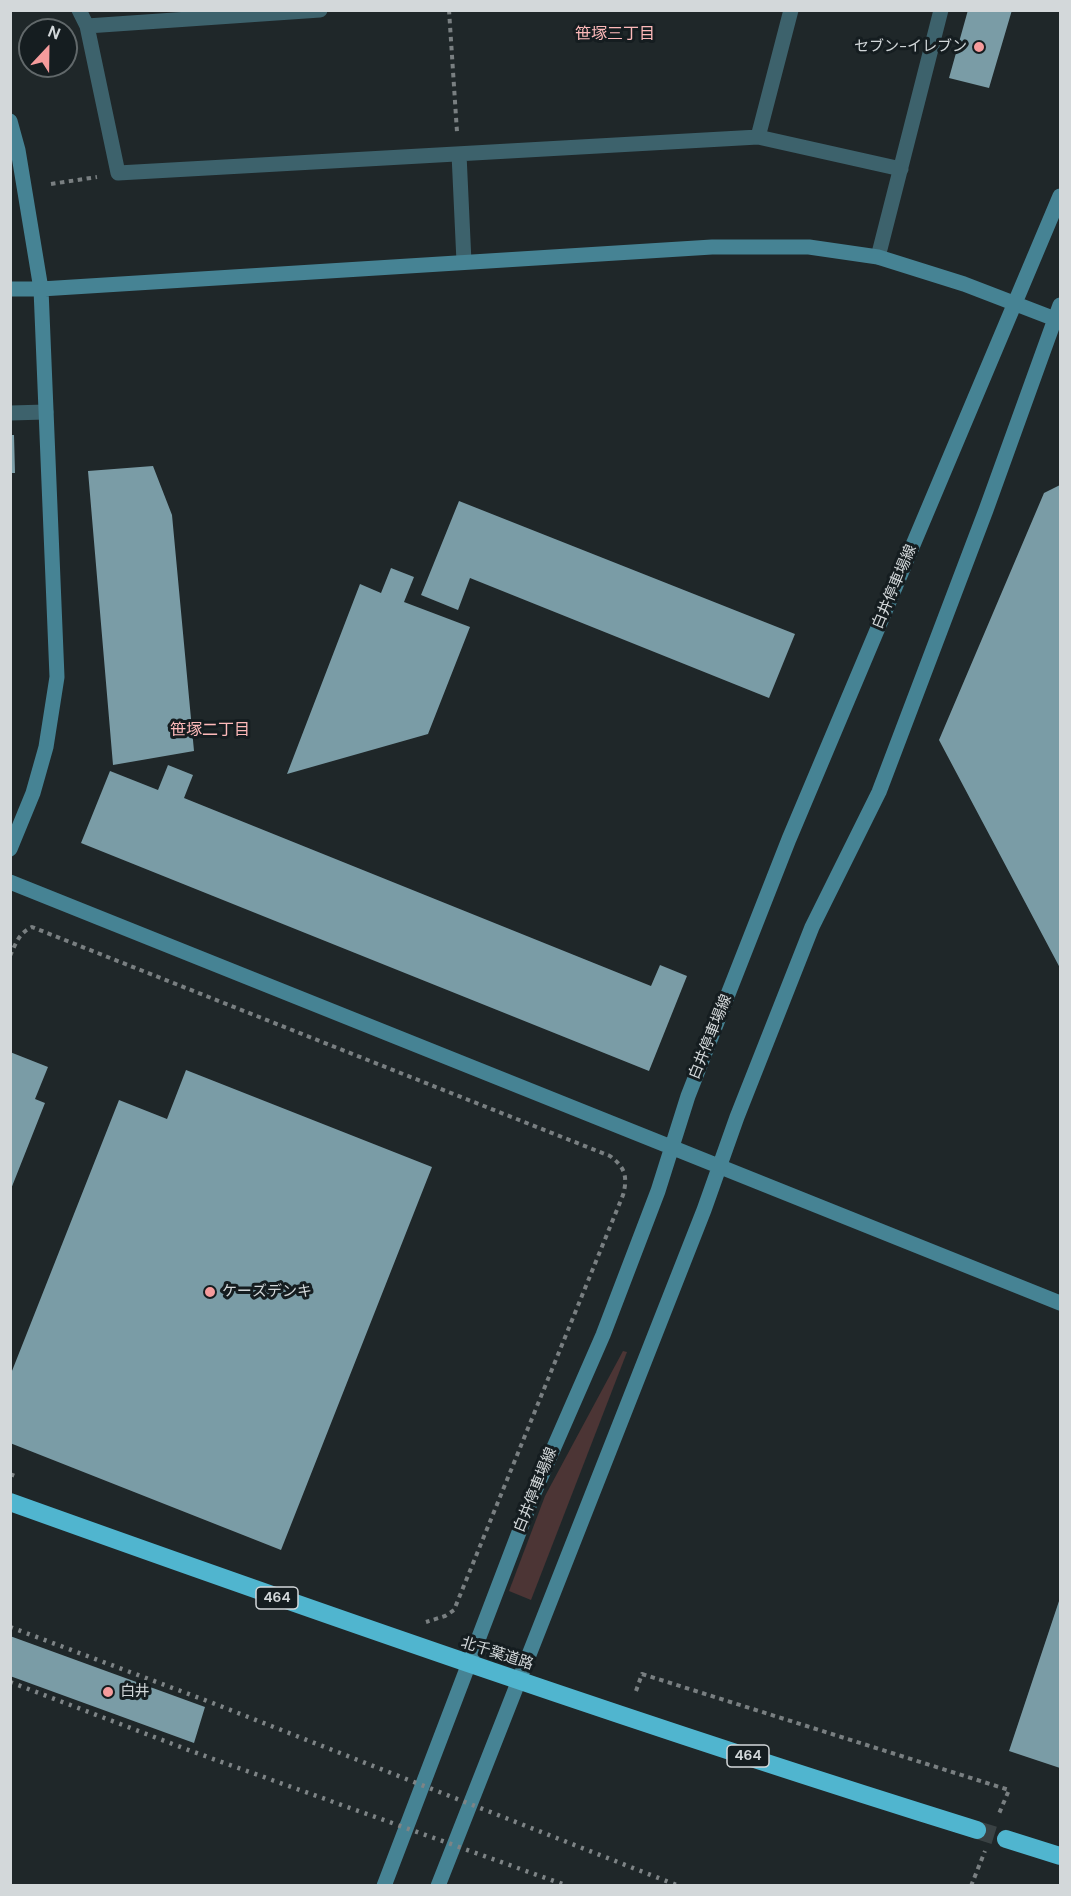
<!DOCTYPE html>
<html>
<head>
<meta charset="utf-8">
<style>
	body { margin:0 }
	#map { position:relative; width:1071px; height:1896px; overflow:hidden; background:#1f2729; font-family:"DM Sans",sans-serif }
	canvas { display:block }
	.frame { position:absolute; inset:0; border:12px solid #d3d8da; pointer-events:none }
	.north { position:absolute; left:18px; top:18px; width:60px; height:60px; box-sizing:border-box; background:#151d20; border:2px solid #61686a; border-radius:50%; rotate:22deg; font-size:16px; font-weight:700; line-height:24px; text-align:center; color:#d3d8da }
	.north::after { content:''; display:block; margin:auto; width:21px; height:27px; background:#f59b9c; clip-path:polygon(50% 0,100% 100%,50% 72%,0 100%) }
</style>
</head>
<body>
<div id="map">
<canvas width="1071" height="1896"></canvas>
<div class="frame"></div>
<div class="north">N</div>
</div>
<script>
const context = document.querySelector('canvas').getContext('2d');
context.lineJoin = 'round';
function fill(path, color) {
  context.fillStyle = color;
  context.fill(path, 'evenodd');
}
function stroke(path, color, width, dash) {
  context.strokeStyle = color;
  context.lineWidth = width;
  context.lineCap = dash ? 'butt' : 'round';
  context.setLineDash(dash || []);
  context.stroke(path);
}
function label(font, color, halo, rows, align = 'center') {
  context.font = font + ' "DM Sans","Noto Sans JP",sans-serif';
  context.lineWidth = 6;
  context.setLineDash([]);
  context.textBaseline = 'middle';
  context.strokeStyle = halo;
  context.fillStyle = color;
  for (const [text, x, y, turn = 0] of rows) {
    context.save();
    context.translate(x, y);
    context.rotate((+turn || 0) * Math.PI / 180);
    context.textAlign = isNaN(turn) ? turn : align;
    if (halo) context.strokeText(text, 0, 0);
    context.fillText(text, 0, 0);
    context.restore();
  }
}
const green = new Path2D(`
	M623,1351L627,1352L531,1600L509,1591L545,1496Z`);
const building = new Path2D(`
	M968,10H1012L989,88L949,78Z
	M10,435H14L15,473H10Z
	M153,466L172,515L194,751L113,765L88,471Z
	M1060,485V968L939,740L1044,493Z
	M459,501L795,634L769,698L470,578L458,610L421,595Z
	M391,568L414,577L404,602L470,627L428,734L287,774L360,584L381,593Z
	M168,765L193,775L184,798L651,986L660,965L687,976L649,1071L81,843L110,771L158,790Z
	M10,1052L48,1067L35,1099L45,1103L11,1189Z
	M186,1070L432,1167L281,1550L10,1443V1376L119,1100L167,1119Z
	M1060,1598V1768L1009,1751Z
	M10,1636L205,1707L194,1743L10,1676Z`);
const highwayTunnel = new Path2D(`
	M977,1830L1006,1839`);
const path = new Path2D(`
	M449,10L457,132
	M51,184L97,177
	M10,956C16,943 19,933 32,927L610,1156C625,1167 628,1177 623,1195L454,1610L445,1616L426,1622
	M10,1474L18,1477
	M636,1691L642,1674L1009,1790L998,1816
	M971,1886L985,1851`);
const street = new Path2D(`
	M79,10L87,26L118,173L758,137L901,169
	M87,26L320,10
	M758,137L791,10
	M459,154L464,262
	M878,257L941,10
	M10,413L46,412`);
const secondary = new Path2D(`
	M10,121L18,150L41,289L57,677L46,747L33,793L10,849
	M10,289H41L712,247H809L878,257L964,284L1055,319
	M10,882L1060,1303
	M384,1886L534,1493L603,1335L658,1191L688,1096L789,839L1060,196
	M438,1886L704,1210L737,1117L812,927L879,792L986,510L1060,305`);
const highway = new Path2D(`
	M10,1502C331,1617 652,1729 977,1830
	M1006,1839L1060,1856`);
const rail = new Path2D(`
	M10,1627L210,1702L679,1886
	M10,1682L191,1751L568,1886`);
const markers = [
	[979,47,6,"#f59b9c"],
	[210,1292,6,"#f59b9c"],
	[108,1692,6,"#f59b9c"]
];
const shields = [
	[277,1598,42],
	[748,1756,42]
];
const shieldNames = [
	["464",277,1598],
	["464",748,1756]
];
const poiNames = [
	["セブン-イレブン",967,47,"right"],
	["ケーズデンキ",222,1292],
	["白井",120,1692]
];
const streetNames = [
	["白井停車場線",895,587,-67],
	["白井停車場線",711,1037,-68],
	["白井停車場線",536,1490,-68],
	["北千葉道路",497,1654,18]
];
const neighbourhoodNames = [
	["笹塚三丁目",615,35],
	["笹塚二丁目",210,731]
];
fill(green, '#4c3535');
fill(building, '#7a9ca6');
stroke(highwayTunnel, '#3a4244', 18, [18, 9]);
stroke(path, '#797f81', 4, [4.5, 4.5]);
stroke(street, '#3d626c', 15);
stroke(secondary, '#468394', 15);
stroke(highway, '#50b5cf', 18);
stroke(rail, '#7e8486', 4.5, [3, 6]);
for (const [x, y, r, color] of markers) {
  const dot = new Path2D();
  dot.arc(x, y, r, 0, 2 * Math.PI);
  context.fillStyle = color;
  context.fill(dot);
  stroke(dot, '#151d20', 2);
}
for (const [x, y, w] of shields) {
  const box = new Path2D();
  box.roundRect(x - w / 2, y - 11, w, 22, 4.5);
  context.fillStyle = '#151d20';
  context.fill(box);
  stroke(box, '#d3d8da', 1.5);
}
label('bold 14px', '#d3d8da', null, shieldNames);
label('15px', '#d3d8da', '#151d20', poiNames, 'left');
label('15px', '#d3d8da', '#151d20', streetNames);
label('16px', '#fdb9b9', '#151d20', neighbourhoodNames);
</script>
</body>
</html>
